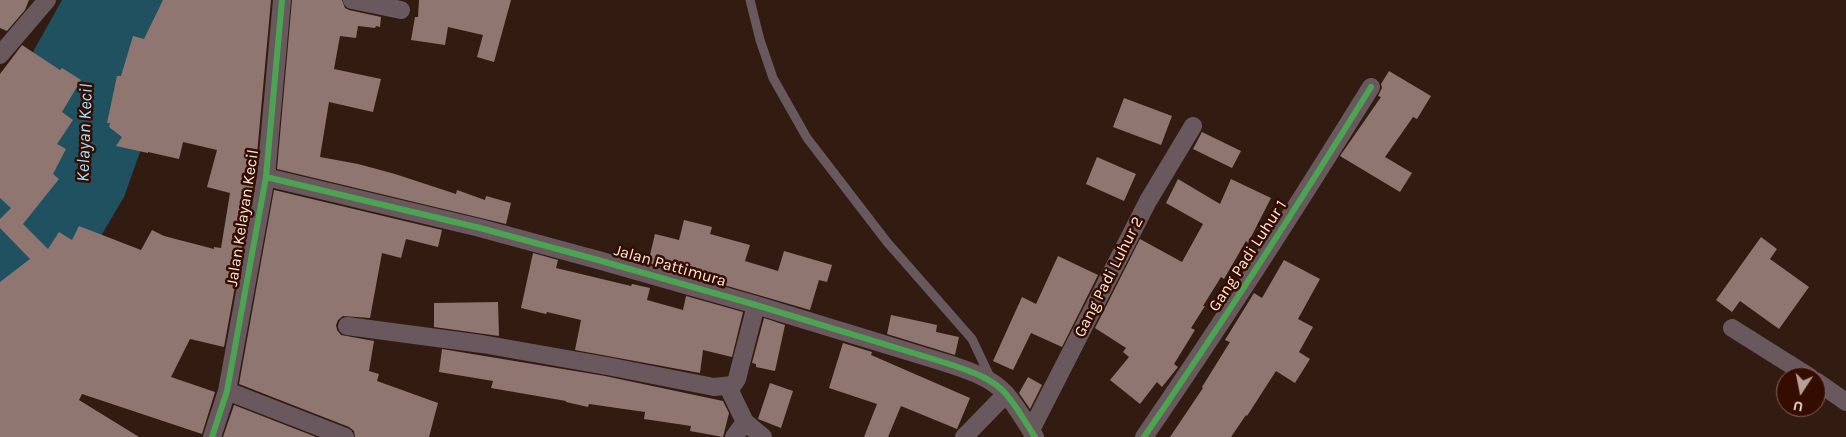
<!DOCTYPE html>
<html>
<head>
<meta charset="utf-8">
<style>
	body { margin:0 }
	#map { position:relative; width:1846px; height:437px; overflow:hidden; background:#321c11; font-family:Karla,sans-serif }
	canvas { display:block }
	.north { position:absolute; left:1776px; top:367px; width:50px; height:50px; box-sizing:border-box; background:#340c00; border:1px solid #846459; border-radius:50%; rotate:191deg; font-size:14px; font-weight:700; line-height:20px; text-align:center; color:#fde8df }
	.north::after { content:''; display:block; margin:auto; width:18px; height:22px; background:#b6a197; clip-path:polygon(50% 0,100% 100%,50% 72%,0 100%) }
</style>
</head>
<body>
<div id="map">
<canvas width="1846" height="437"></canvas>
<div class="north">U</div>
</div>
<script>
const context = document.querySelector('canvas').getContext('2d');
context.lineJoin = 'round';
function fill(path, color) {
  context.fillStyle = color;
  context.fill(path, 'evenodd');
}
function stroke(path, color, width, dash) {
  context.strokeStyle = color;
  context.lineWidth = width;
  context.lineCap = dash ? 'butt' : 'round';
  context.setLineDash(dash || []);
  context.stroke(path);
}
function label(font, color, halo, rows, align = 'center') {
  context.font = font + ' Karla,sans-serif';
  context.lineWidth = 5;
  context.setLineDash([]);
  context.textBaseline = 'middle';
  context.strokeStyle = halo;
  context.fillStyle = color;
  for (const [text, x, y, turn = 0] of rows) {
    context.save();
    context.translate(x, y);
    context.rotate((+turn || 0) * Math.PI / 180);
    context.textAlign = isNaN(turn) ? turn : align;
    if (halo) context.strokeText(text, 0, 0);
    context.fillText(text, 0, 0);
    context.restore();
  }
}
const water = new Path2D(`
	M62,0H189L168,73L124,197L79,273L0,317V148L4,142L34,50Z`);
const building = new Path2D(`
	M0,0H29L25,10L7,31L0,28Z
	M163,0H271L255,176L224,347L190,339L171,377L215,392L202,434L82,394L79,400L139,437H0V282L30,259L0,228V219L11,208L0,198V74L22,45L60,70L62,68L81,80L62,112L73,120L57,144L66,149L53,174L59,179L23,224L48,249L59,232L72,240L79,226L141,250L152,230L164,236L214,249V247L221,248L230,193L207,187L217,150L183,142L179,159L148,152V153L116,146L122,137L109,127L110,123H107L117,76H121L133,36L144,39Z
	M292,0H342L345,8L349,10L381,17L380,27L376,26L375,28L358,26L356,38L340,36L334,69L381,79L373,112L329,102L320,157L358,164L395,174L456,194L457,190L485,200L486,196L511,203L506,224L277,169Z
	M419,0H511L494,62L477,57L483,35L448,27L445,45L411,40L415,17H418Z
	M1389,71L1431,96L1417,119L1413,117L1385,157L1412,173L1400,192L1340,156L1381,97L1378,96L1382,88L1381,84Z
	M1124,98L1172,116L1161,145L1113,127Z
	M1202,132L1241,151L1232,168L1193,149Z
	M1097,157L1136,174L1124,201L1086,184Z
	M1178,179L1220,204L1231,179L1271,198L1248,243L1246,241L1224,279L1221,277L1203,306H1205L1191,328L1195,330L1174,364L1178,367L1162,387L1157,382L1140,404L1110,380L1129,357L1123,352L1126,348L1095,328L1140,239L1182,262L1203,224L1166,203Z
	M274,190L442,230L438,247L406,239L401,258L382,253L370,318L343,316L338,320L336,325L337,330L341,335L374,341L369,371L379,374L377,381L438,403L429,437H355L354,431L349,427L239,384Z
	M684,220L712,227L710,234L750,245L745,261L778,271L784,251L832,265L827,282L819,280L810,310L648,263L655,234L679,240Z
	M1761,237L1777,249L1770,259L1809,287L1779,329L1740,301L1732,312L1716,300Z
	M533,253L558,260L556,268L631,286L632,284L650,288L647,300L683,310L686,296L743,312L732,357L703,350L700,373L575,350L581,320L547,312L546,314L521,308Z
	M1058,256L1098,275L1062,347L1031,333L1013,370L993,361L1022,297L1036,304Z
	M1284,260L1320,279L1298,319L1313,327L1299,352L1310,359L1295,383L1276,371L1247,416L1246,415L1231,437H1170L1203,388L1202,387L1230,342L1225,340L1254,293L1262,298Z
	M498,302L499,336L434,327V303Z
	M891,315L937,325L936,332L959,337L955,355L887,334Z
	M764,318L785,325L775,371L756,367V364L752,363Z
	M843,343L872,352L871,355L970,398L957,429L901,406L888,437H864L877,404L829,388Z
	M442,349L605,376L723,401L729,413L723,437L690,431L691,426L644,419L645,412L589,404L588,407L566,402V401L491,388L493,381L439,372Z
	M1028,377L1042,385L1030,409L1019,393Z
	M770,383L793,391L781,428L758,419Z
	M234,405L316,437H223Z`);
const service = new Path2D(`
	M750,0L760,40L773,78L807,138L887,242L972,339L991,379`);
const minor = new Path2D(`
	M352,0L401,10
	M0,55L47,0
	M266,177L480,228L598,260L756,305L946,363C967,370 991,377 1006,394C1017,407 1026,423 1035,437
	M347,326L482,344L607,366L714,387L733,385L737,379L756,305
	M1732,328L1810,377
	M1816,381L1846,402
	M728,387L745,422L763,437
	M227,391L345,437
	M1031,430L1148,201L1193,126
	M212,437L227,391L266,177L282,0
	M734,437L745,422
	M964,437L1006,394
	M1144,437C1223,322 1298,205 1371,87`);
const cycleway = new Path2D(`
	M266,177L480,228L598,260L756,305L946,363C967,370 991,377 1006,394C1017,407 1026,423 1035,437
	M212,437L227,391L266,177L282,0
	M1144,437C1223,322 1298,205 1371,87`);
const streetNames = [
	["Jalan Kelayan Kecil",243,218,-81],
	["Gang Padi Luhur 1",1248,256,-57],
	["Jalan Pattimura",670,266,16],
	["Gang Padi Luhur 2",1109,277,-63]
];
const waterNames = [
	["Kelayan Kecil",85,133,-88]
];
fill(water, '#1f5160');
fill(building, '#907670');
stroke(service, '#69585e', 9);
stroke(minor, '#69585e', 18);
stroke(cycleway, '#4ca352', 6);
label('16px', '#fde8df', '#340c00', streetNames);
label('italic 18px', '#9ee2fc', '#340c00', waterNames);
</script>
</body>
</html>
